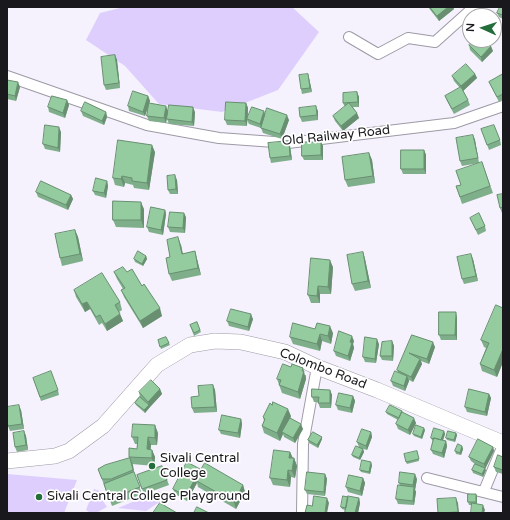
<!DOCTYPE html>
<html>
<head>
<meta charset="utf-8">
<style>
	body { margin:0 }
	#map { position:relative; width:510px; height:520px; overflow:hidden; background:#f5f2fd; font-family:"Varela Round",sans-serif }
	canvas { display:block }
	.frame { position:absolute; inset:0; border:8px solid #19181c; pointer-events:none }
	.north { position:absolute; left:462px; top:8px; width:40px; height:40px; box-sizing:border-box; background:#fff; border:1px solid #a3a3a4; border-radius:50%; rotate:273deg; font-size:11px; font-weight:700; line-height:16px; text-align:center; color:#19181c }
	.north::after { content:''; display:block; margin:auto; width:14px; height:18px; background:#246e3c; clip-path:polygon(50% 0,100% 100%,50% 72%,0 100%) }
</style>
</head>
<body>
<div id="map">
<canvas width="510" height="520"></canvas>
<div class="frame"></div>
<div class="north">N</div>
</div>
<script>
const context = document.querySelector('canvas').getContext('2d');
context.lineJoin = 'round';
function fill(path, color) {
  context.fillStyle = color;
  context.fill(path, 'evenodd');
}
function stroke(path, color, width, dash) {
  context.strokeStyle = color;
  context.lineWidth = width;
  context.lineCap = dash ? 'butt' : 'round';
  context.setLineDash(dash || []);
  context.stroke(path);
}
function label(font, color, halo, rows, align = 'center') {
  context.font = font + ' "Varela Round",sans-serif';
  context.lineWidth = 3.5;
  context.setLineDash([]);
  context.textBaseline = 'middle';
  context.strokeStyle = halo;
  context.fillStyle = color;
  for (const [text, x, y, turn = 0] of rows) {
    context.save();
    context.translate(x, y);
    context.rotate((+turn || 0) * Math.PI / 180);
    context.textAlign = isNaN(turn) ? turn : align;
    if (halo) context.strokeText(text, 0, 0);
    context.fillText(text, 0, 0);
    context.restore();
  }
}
const green = new Path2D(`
	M124,7H292L319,32L278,90L222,112L159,104L125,66L86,40L100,13Z
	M7,474L77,480L64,513H7Z
	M94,489L103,492V501L107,507C99,511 94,516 86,510Z
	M159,491L165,495H170L146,511L118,508Z`);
const minor = new Path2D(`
	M349,37L378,54L408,38L435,42L474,7
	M7,76L147,125L219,138L288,143L454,123L503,106
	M427,478L503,497
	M484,491L503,445
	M302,513L303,444L317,367`);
const highway = new Path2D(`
	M7,461L55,456L69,451L103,426L157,365L190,345L215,341L241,342L285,352L317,367L377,390L503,443`);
const wall = new Path2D(`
	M428,7H453L454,9L439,21Z
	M503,7V19L499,17L497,13Z
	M469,45L493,51L482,62L470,50Z
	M115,55L117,60L120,88L106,90L104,85Z
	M308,74L309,78L312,92L302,94L301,89Z
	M475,74L477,78L463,91L468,100L470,105L454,114L447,101L445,96L460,88L454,81L452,76Z
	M503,74V99L499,102L489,82Z
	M7,80L20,87L16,101L7,99Z
	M357,92L359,97V107H353L359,118L343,131L335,121L333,116L345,107L343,103Z
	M148,96L150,101L149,103L168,111L166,123L149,121L147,116L148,106L145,116L129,111L128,106Z
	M67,100L69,105L65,118L49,112L48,107Z
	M246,103L248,108V119L266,114L289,120L282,139L263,133L261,128L249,124L247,120V126L227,125L225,120Z
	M81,111L106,112L107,117L104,125L83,116Z
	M318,111V120L302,122L300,117Z
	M195,112L194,126L169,124L167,119Z
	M481,129L500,140L501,145L489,150Z
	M61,132L60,152L45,149L43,144Z
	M473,135L475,140L479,163L462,166L460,161Z
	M321,142L323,146V160H304L302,156Z
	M290,146L292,160L271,163L270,158Z
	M424,150L426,155V174H403L401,169Z
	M155,152L149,190L134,188L133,185L125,183L124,187L115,185L113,178Z
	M369,153L372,160L375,183L348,187L345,180Z
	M482,162L493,193L462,204L456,186L461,185Z
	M177,180L178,194H170L168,190Z
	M107,181L108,186L106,198L95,195L93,191Z
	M36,192L71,195L73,199L68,210L38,197Z
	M503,194V212L502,213L500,208Z
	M144,209V228L116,227L113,220Z
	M165,210L166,214L163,235L149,232L147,227Z
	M186,217L185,233L170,232L168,227Z
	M470,218L485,226L486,231L478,235Z
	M75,230L78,237L83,261L62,266L60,258Z
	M181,245L183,254L195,251L201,275L172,281L169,274L170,257Z
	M363,252L365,259L371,288L355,291L352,284Z
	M146,256L147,259L143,266L135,262L134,259Z
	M473,259L478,281L464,284L462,279Z
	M333,267L331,294H320V303H311L308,295Z
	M114,272H127L142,286L162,316L143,328L124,297L121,290L123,289L117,279Z
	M74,290L120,302L122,310L119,312L123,321L107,331L102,323L99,325L90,309L85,312L76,297Z
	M503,308V362L497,377L482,371L480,364L486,348L484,347L481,340Z
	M457,317V340H441L439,335Z
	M253,319L249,331L229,326L227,321Z
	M197,322L201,332L194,336L190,325Z
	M333,333L331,344L322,341L320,351L293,344L290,337Z
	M412,335L435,347L429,364L421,361L422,364L413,382L409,380V381L405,391L393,386L391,381L398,372L397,370Z
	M166,337L170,345L161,349L158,340Z
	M354,341L353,344L354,348L350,361L336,356L334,351Z
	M392,341L394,346L393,361L382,360L380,356Z
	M379,344L376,363L365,362L363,357Z
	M306,375V379L300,399L282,393L277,379Z
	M33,378L58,390L59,395L41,401Z
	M213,385L215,390L217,412L194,413L192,408L199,396Z
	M160,389L162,394L150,407L149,405L150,407L145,413L136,405L135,403L140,397L139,392Z
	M330,390L332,395L331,408H320L318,402H314L312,397Z
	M489,394L491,398L487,416L467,412L465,407Z
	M353,396L355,401L352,413L338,410L336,405Z
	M21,410L24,429L10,431L8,426Z
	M402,411L403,413L416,423L410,435L398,429L396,424L398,420L387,414L386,412Z
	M291,416L290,418L303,429L295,443L284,437L283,434L280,441L264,433L262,426L264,421L263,417Z
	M241,419L242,424L240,438L221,434L219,430Z
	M425,430L422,439L414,436L413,434Z
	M24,431L26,436L28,450L17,452L15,447Z
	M444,431L445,434L443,440L446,441L447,446L444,458L433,454L431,450L433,441L432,440L431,438Z
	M371,432L372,437L367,450L360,448L363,449L364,452L360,460L353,457L352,455L359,447L357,442Z
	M158,433L157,445H151L150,450H152L155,457L154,466L132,464L134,473L142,494L112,506L98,469L129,458V457L137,449V444H135L132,437Z
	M456,433L457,435L455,442L447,440L446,438Z
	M322,439L318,448L309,443L308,440Z
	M462,446L463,449L461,455L456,454L455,451Z
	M493,447L494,451L485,469L486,470L483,477L473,473L472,470L475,464L471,461L469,457Z
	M417,451L419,461L407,464L406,462Z
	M290,452L293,458H294L297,466L295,478L291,477L290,487L273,485L270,478Z
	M503,457V474L496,472L494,467Z
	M372,465L370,474L361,472L360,470Z
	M162,466L169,485L144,494L137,475Z
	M201,471L243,485L245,492L236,509L198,487L197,483L187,501L175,494L173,489Z
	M325,474L327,479L325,496L307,494L305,490Z
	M363,478L365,483L362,496L348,492L346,487Z
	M417,479L415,490L416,492L414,505L398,504L396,499L400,486L399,483Z
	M477,496V504L485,510L472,505H469L468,502Z
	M359,498L360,503L358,513H345V510L342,509L341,507Z`);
const shadedWall = new Path2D(`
	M448,7H453L454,9L439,21L437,16Z
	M491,46L493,51L482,62L481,57Z
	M115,55L117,60L120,88L119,83Z
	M308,74L309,78L312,92L310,88Z
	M475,74L477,78L463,91L461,86Z
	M18,82L20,87L16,101L15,96Z
	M357,92L359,97V107L358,102Z
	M148,96L150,101L145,116L143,112Z
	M67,100L69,105L65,118L63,113Z
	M246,103L248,108L247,126L245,121Z
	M166,106L168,111L166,123L164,118Z
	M316,106L318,111V120L317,115Z
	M193,107L195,112L194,126L192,122Z
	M264,111L266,116L262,128L260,124Z
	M106,112L107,117L104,125L102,121Z
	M357,113L359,118L343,131L341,126Z
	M287,115L289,120L282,139L280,134Z
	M59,127L61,132L60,152L58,148Z
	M473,135L475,140L479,163L478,158Z
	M289,141L290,146L292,160L290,156Z
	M321,142L323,146V160L321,155Z
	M152,145L155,152L149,190L147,183Z
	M424,150L426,155V174L424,169Z
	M369,153L372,160L375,183L373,176Z
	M175,175L177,180L178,194L176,189Z
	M122,176L125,183L124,187L121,179Z
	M107,181L108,186L106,198L104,193Z
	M71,195L73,199L68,210L66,205Z
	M141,202L144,209V228L141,220Z
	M165,210L166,214L163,235L161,230Z
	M184,213L186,217L185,233L183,228Z
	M75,230L78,237L83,261L80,254Z
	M178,237L181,245L184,261L182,254Z
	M195,251L201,275L198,268Z
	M363,252L365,259L371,288L368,281Z
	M471,254L473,259L478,281L476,276Z
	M146,256L147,259L143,266L142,264Z
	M330,260L333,267L331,294L328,287Z
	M318,286L320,294V303L317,296Z
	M87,302L90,309L85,312L82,304Z
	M160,308L162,316L143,328L140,321Z
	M456,312L457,317V340L455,335Z
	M120,314L123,321L107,331L105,324Z
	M251,314L253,319L249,331L248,327Z
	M330,326L333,333L331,344L328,336Z
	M320,334L322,341L320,351L317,344Z
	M352,336L354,341L353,344L354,348L350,361L348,356L350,342Z
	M377,339L379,344L376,363L375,359Z
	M392,341L394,346L393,361L392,356Z
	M433,342L435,347L429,364L427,359Z
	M503,349V362L497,377L494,370Z
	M420,359L422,364L413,382L411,377Z
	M303,368L306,379L300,399L298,392Z
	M407,376L409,381L405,391L404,386Z
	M213,385L215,390L217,412L215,407Z
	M160,389L162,394L150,407L148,402Z
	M330,390L332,395L331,408L330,403Z
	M489,394L491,398L487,416L485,412Z
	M353,396L355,401L352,413L350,408Z
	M19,405L21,410L24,429L22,424Z
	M149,405L150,407L145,413L144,410Z
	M288,409L291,416L283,433L282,432L283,434L280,441L277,433Z
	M414,418L416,423L410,435L408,430Z
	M241,419L242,424L240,438L238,433Z
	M301,424L303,429L295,443L293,438Z
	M155,425L158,433L157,445L155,438Z
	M424,428L425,430L422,439L421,437Z
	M24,431L26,436L28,450L26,445Z
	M444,431L445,434L442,443L441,441Z
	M371,432L372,437L367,450L366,446Z
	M456,433L457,435L455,442L454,440Z
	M148,437L151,445L150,457L147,449Z
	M322,437V439L318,448L317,445Z
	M446,441L447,446L444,458L442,453Z
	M462,446L463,449L461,455L460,453Z
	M493,447L494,451L485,469L486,470L483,477L482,474L485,468L484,464Z
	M363,449L364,452L360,460L359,458Z
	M152,450L155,457L154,466L152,458Z
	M290,452L293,459L289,458Z
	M130,458L133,465L135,477L133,470Z
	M294,458L297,466L295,478L292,471Z
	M371,462L372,465L370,474L369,472Z
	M200,469L202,474L195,480L197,483L187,501L186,496Z
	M288,470L291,477L290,487L287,480Z
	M325,474L327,479L325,496L324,492Z
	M415,474L417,479L415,490L413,485Z
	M363,478L365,483L362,496L360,491Z
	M243,485L245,492L236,509L234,502Z
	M414,487L416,492L414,505L413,501Z
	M476,494L477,496V505L476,502Z
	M327,498L329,503L327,513H325Z
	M359,498L360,503L358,513H355Z
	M456,498L458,503L459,513H458V512Z
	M483,505L485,510L484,513H482Z`);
const building = new Path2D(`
	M430,7H448L437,16Z
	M500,7H503V15L497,13Z
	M474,40H485L491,46L481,57L469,45Z
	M115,55L119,83L104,85L101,57Z
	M466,64L475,74L461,86L452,76Z
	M308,74L310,88L301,89L299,75Z
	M503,74V94L497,97L489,82Z
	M7,80L18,82L15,96L7,94Z
	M461,87L468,100L452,109L445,96Z
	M133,91L148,96L143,112L128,106Z
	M357,92L358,102L343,103V93Z
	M52,96L67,100L63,113L48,107Z
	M85,102L106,112L102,121L81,111Z
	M226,102L246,103L245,121L225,120Z
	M149,103L166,106L164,118L147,116Z
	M349,103L357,113L341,126L333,116Z
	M169,105L193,107L192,122L167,119Z
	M316,106L317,115L300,117L299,108Z
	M252,107L264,111L260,124L247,119Z
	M267,108L287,115L280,134L261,128Z
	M45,125L59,127L58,148L43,144Z
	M494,125L500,140L487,145L481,129Z
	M473,135L478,158L460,161L456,138Z
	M118,140L152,145L147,183L132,181V178L122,176L121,179L113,178Z
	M289,141L290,156L270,158L268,143Z
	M302,142H321V155L302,156Z
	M401,150H424V169H401Z
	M369,153L373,176L345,180L342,157Z
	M482,162L490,186L460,197L456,186L461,185L456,171Z
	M175,175L176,189L168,190L167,176Z
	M96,178L107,181L104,193L93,191Z
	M41,181L71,195L66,205L36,192Z
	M503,194V207L500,208L497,195Z
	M113,201L141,202V220H113Z
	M151,207L165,210L161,230L147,227Z
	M170,212L184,213L183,228L168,227Z
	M479,213L485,226L476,230L470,218Z
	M75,230L80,254L60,258L55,234Z
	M178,237L182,254L195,251L198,268L169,274L166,258L170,257L167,240Z
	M138,251L146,256L142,264L134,259Z
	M363,252L368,281L352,284L347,255Z
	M471,254L476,276L462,279L457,257Z
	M311,258L330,260L328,287L318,286L317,296L308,295Z
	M123,267L127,272L132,269L142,286L144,284L160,308L140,321L121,290L125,288L114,272Z
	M102,273L120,302L115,305L120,314L105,324L100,315L96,317L87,302L82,304L74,290Z
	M496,305L503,308V349L494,370L480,364L489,343L481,340Z
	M231,309L251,314L248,327L227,321Z
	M439,312H456L455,335H439Z
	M197,322L200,330L194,333L190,325Z
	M293,323L315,329L317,323L330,326L328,336L320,334L317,344L290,337Z
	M339,331L352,336L350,342L352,343L348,356L334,351Z
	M412,335L433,342L427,359L409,353L420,359L411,377L397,370Z
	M166,337L169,343L160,347L158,340Z
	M365,337L377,339L375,359L363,357Z
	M392,341V356H380L382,342Z
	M283,364L291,367L292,364L303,368L302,371H304L298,392L279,385L281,380L277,379Z
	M51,371L58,390L40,397L33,378Z
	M395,371L407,376L404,386L391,381Z
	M151,380L160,389L148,402L139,392Z
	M213,385L215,407L192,408L191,397L199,396L198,386Z
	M312,389L330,390V403H318L319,397H312Z
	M469,389L489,394L485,412L465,407Z
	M339,393L353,396L350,408L336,405Z
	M140,397L149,405L144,410L135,403Z
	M273,402L288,409L277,433L262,426L265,419L263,417L270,403L272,405Z
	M19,405L22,424L8,426L7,420V407Z
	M390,405L402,411L399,418L386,412Z
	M402,412L414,418L408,430L396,424Z
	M222,415L241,419L238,433L219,430Z
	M290,418L301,424L293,438L282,432Z
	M133,424L155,425V438L148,437L147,449L152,450V458L129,457V448L137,449L138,437H132Z
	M416,425L424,428L421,437L413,434Z
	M434,428L444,431L441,440L434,438V439L431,438Z
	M362,429L371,432L366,446L357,442Z
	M24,431L26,445L15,447L13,433Z
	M448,431L456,433L454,440L446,438Z
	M313,432L322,437L317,445L308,440Z
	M434,438L446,441L442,453L431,450Z
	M478,439L493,447L484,464L469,457Z
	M458,444L462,446L460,453L455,451Z
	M356,446L363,449L359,458L352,455Z
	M274,450L290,452L289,458H294L292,471L288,470L287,480L270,478Z
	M417,451L419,459L406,462L404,454Z
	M498,455L503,457V470L494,467Z
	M130,458L133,470L111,479H102L98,469L105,465Z
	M362,460L371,462L369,472L360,470Z
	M187,462L200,469L186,496L173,489Z
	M205,463L243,485L234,502L195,480Z
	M475,464L485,468L482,474L472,470Z
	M162,466L167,480L142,489L137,475Z
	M134,472L140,487L109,499L104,484Z
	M307,472L325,474L324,492L305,490Z
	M400,472L415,474L413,485L399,483Z
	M349,475L363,478L360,491L346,487Z
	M398,485L414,487L413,501L396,499Z
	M468,494H476V502H468Z
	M314,496L327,498L325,513H305L307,505L312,506Z
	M343,496L348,497L346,508L341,507Z
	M348,496L359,498L355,513H345Z
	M456,498L458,512L438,513L437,499Z
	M160,503L177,513H153Z
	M472,503L483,505L482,513H471Z
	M197,507L209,513H194Z`);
const markers = [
	[152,466,4,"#246e3c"],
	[39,497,4,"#246e3c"]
];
const streetNames = [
	["Old Railway Road",336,136,-6],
	["Colombo Road",323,369,21]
];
const poiNames = [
	["Sivali Central",160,459],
	["College",160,474],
	["Sivali Central College Playground",47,497]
];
fill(green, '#ddcefe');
stroke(minor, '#9d9aa6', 12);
stroke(highway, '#9d9aa6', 16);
stroke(minor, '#fff', 10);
stroke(highway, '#fff', 15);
fill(wall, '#7faf8a');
fill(shadedWall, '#688f70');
fill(building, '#94cca0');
stroke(building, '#688f70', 1);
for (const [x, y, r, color] of markers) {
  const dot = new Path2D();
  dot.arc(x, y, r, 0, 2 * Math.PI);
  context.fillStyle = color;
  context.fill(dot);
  stroke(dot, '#fff', 1.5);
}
label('13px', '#19181c', '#fff', streetNames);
label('13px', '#19181c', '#fff', poiNames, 'left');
</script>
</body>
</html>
